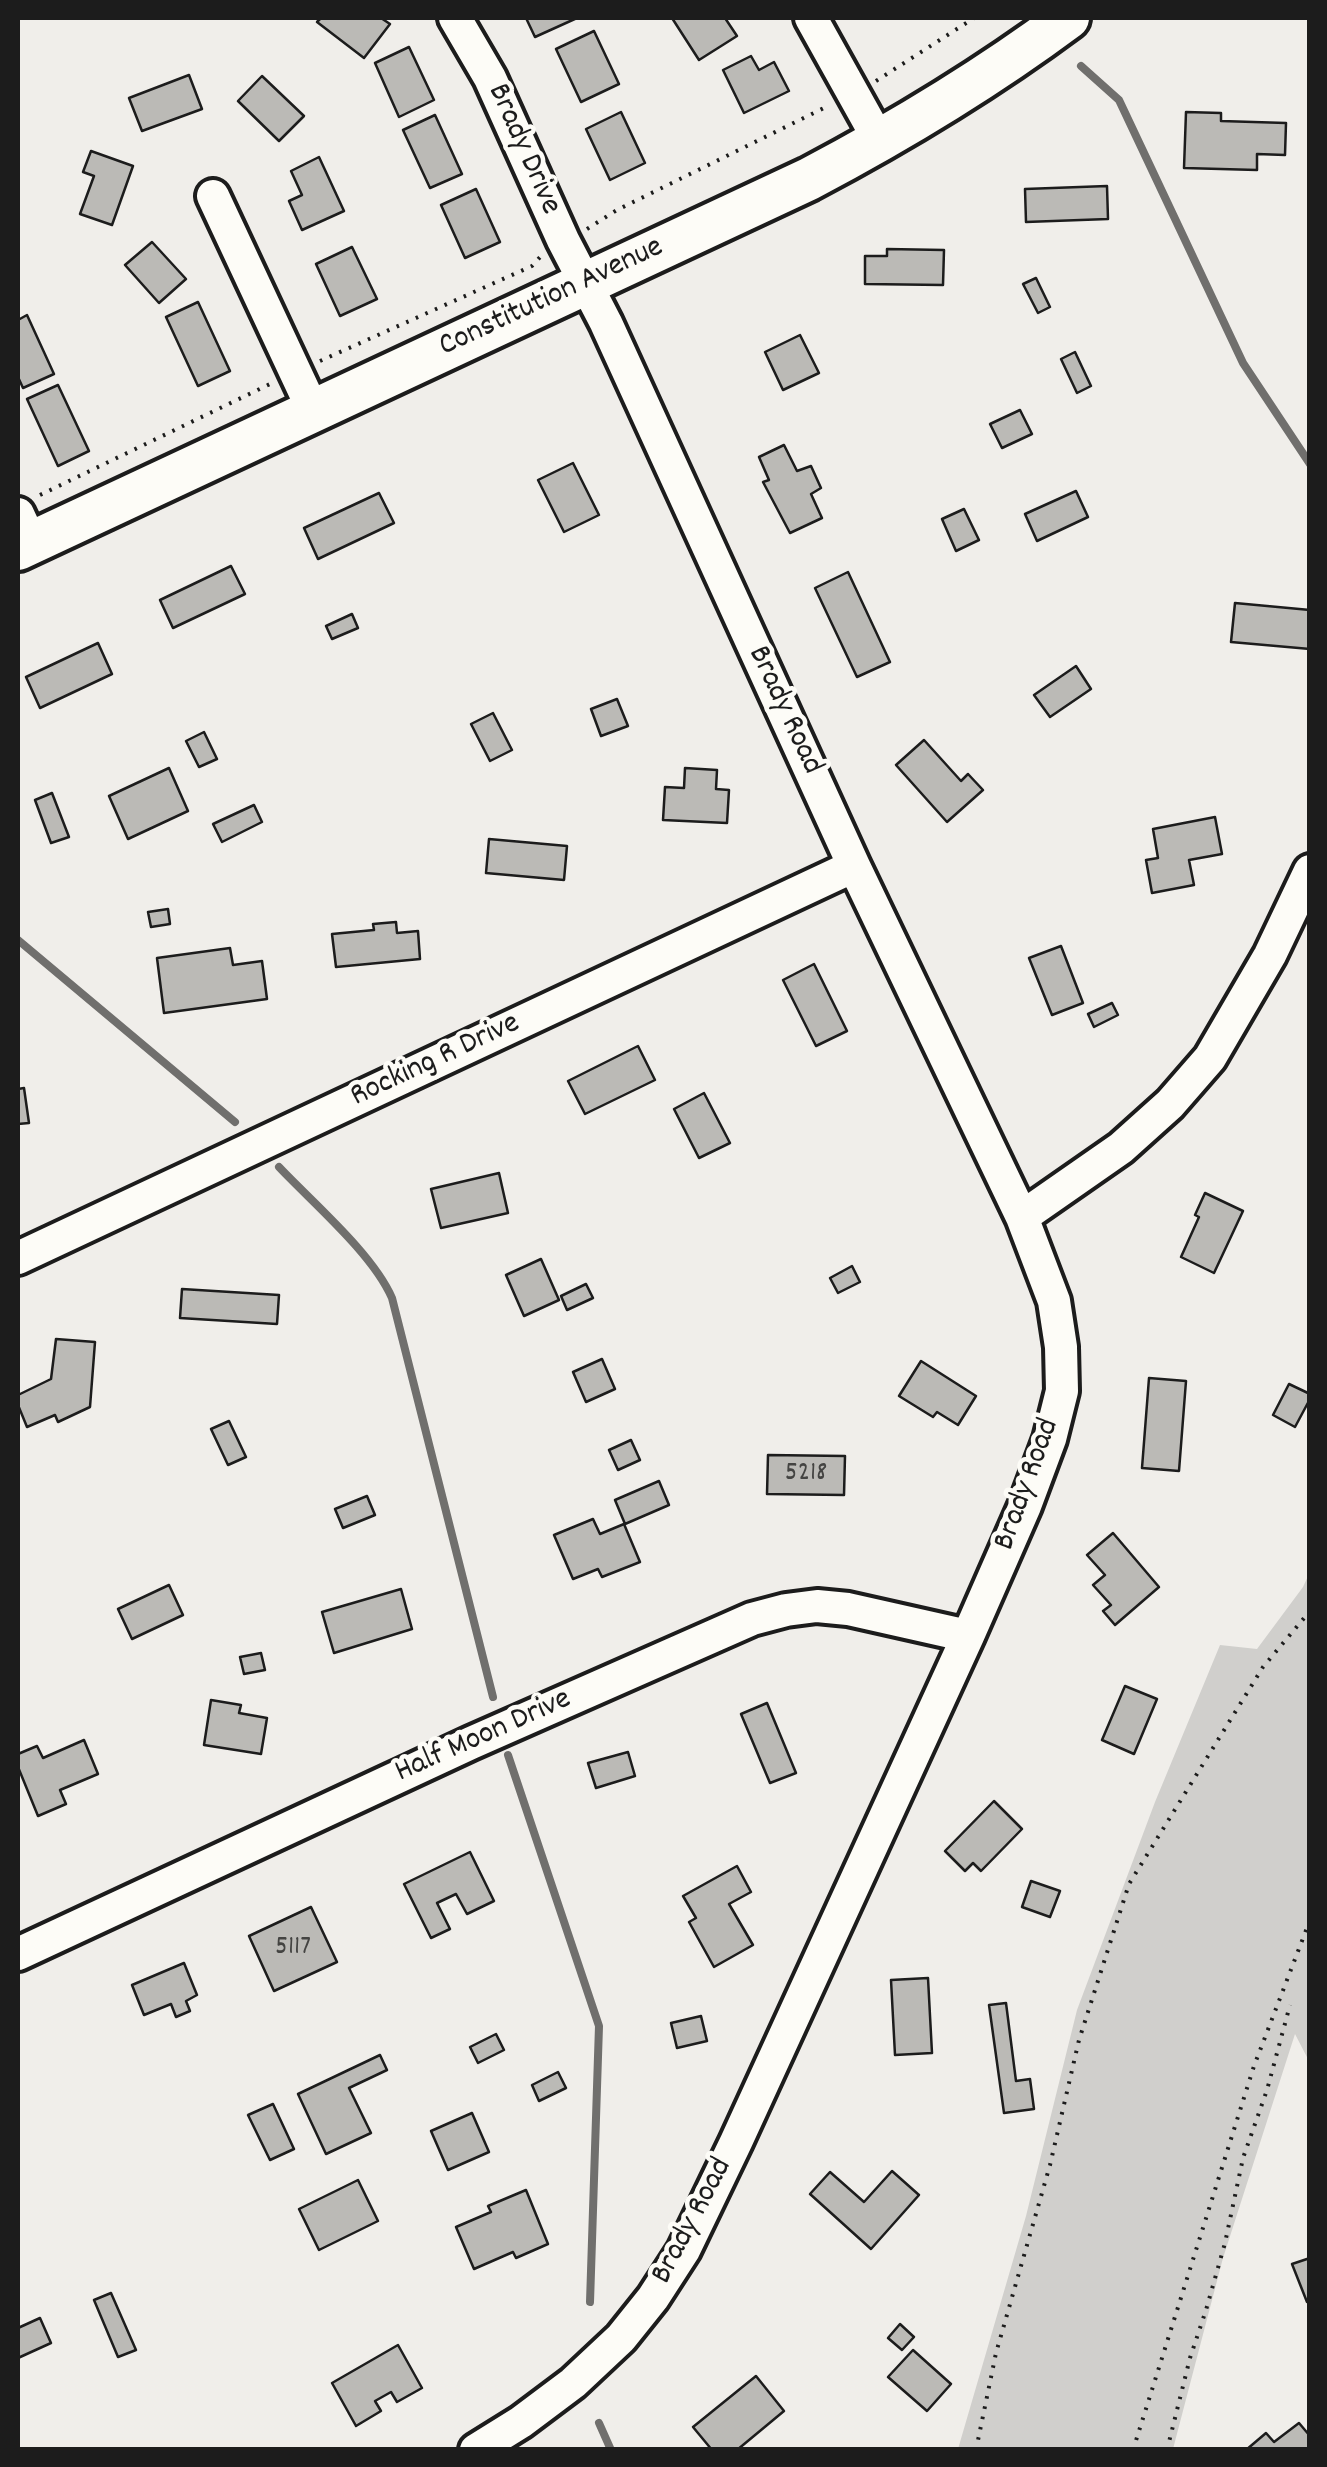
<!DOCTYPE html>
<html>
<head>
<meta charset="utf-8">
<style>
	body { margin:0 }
	#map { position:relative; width:1327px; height:2467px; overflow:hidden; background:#f0eeea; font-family:Dekko,sans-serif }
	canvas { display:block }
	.frame { position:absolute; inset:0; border:20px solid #1c1c1c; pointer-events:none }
</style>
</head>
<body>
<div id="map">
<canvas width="1327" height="2467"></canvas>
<div class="frame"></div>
</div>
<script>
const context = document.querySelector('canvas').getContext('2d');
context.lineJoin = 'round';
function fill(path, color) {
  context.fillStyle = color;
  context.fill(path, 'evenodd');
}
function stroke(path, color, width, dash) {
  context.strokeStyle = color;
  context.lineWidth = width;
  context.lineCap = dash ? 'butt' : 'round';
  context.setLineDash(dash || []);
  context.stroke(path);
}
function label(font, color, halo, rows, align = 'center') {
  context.font = font + ' Dekko,sans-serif';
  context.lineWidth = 9;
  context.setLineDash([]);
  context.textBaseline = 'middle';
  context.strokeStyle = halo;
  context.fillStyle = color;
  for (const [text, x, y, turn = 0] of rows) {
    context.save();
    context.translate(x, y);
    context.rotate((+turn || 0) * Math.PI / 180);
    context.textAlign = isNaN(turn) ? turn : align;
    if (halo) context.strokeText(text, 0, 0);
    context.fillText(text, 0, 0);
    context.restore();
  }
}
const green = new Path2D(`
	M1309,1574V2061L1295,2034L1223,2258L1173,2449H958L1026,2216L1077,2010L1155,1802L1220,1645L1257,1649L1303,1587Z`);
const stream = new Path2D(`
	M1081,66L1119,100L1243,363L1310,464
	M18,940L235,1122
	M279,1167C313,1203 373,1254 392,1298L493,1697
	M508,1755L599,2026L590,2302
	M599,2423L611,2450`);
const building = new Path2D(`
	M321,18H381L390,24L364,58L317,22Z
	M526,18H577L535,37Z
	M672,18H725L737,36L699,60Z
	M594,31L619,84L581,102L556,49Z
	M409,47L434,100L399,117L375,63Z
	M751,56L759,70L774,62L789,91L744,113L723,70Z
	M189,75L202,109L142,131L129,98Z
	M262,76L304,116L279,141L238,101Z
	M621,112L645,163L610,180L586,129Z
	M1186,112L1221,113V121L1286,123L1285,155L1257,154V170L1184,168Z
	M435,115L462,174L430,188L403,130Z
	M91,151L133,166L112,225L80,214L94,176L83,172Z
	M319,157L344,211L302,230L289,201L302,195L291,171Z
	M1107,186L1108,219L1026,222L1025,189Z
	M476,189L500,242L465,258L441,205Z
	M152,242L186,279L159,303L125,265Z
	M352,247L377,299L340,316L316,264Z
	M887,249L944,250L943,285L865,284V256H887Z
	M1036,278L1050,307L1038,313L1023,284Z
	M198,302L230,371L198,386L166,317Z
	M27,315L54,374L23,388L18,377V320Z
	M800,335L819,373L783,390L765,352Z
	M1075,352L1091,386L1077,393L1061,359Z
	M58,385L89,451L58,466L27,399Z
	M1020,410L1032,434L1002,448L990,424Z
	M784,445L797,471L811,466L821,488L811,494L822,518L790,533L763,482L769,480L759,457Z
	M573,463L599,515L564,532L538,480Z
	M1076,491L1088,517L1037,541L1025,514Z
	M379,493L394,523L318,559L304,528Z
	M964,509L979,540L956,551L942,519Z
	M231,566L245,594L173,628L160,600Z
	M848,572L890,662L857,677L815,588Z
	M1235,603L1310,610V649L1231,642Z
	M352,614L358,628L332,639L326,626Z
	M98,643L112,674L40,708L26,677Z
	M1076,666L1091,689L1050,717L1034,695Z
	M617,699L628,726L601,736L591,709Z
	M493,713L512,750L490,761L471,724Z
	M204,732L217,759L199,767L186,741Z
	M924,740L961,781L968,774L983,790L947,822L896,765Z
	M169,768L188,811L128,839L109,796Z
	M685,768L717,770L716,789L729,790L727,823L663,820L665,787L684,788Z
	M52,793L69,837L51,843L35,800Z
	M254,805L262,822L222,842L213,824Z
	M1215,817L1222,854L1189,860L1194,885L1152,893L1146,860L1158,858L1153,829Z
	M489,839L567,846L564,880L486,873Z
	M168,909L170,924L151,927L148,912Z
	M396,922L397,933L418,931L420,959L336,967L332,934L374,930L373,924Z
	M1061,946L1083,1003L1052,1015L1029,958Z
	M230,948L233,965L262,961L267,999L164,1013L157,958Z
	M814,964L847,1031L816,1046L783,980Z
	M1112,1003L1118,1015L1094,1027L1088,1014Z
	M638,1046L655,1080L585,1114L568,1081Z
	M24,1088L29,1123L18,1124V1089Z
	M704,1093L730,1143L699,1158L674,1109Z
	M499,1173L508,1213L441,1228L431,1189Z
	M1205,1193L1243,1211L1214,1273L1181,1257L1199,1217L1195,1215Z
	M541,1259L559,1300L524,1316L506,1275Z
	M852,1266L860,1282L838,1293L830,1278Z
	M586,1284L593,1298L567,1310L561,1296Z
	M182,1289L279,1295L277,1324L180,1318Z
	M56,1339L95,1342L90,1407L58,1422L55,1415L27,1427L18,1405V1395L51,1379Z
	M602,1359L615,1389L586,1402L573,1372Z
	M921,1361L976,1396L958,1425L937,1412L933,1417L899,1396Z
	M1149,1378L1186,1381L1179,1471L1142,1468Z
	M1289,1384L1310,1394V1399L1295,1427L1273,1415Z
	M229,1421L246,1457L228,1465L211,1429Z
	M631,1440L640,1460L618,1470L609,1450Z
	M768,1455L845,1456L844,1495L767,1494Z
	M659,1481L669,1505L625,1524L615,1500Z
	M367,1496L375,1515L343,1528L335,1509Z
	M593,1519L600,1534L624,1524L640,1562L602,1577L598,1569L573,1579L554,1535Z
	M1113,1533L1159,1587L1115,1625L1103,1611L1111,1605L1093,1585L1105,1575L1087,1555Z
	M169,1585L183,1615L132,1639L118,1609Z
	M401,1589L412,1629L334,1653L322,1612Z
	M261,1653L265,1670L244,1674L240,1657Z
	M1125,1686L1157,1699L1134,1754L1102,1740Z
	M211,1700L241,1705L239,1713L267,1718L261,1754L204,1745Z
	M767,1703L796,1773L770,1783L741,1714Z
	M84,1740L98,1774L60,1790L66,1804L38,1816L18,1767V1754L37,1746L43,1758Z
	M628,1752L635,1776L596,1788L588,1763Z
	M994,1801L1022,1829L981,1871L973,1863L965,1871L945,1851Z
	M470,1852L494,1901L467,1914L456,1894L437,1903L450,1929L431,1938L404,1884Z
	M737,1866L751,1892L729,1904L753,1945L714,1967L689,1922L696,1918L683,1896Z
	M1031,1881L1060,1891L1050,1917L1022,1907Z
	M311,1907L337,1962L274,1991L249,1936Z
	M184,1963L197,1995L186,2001L190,2011L176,2017L171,2004L144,2015L132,1985Z
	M928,1978L932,2053L895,2055L891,1980Z
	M1006,2003L1016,2081L1030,2079L1034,2109L1004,2113L989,2005Z
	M701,2016L707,2041L677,2048L671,2023Z
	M496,2034L504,2050L478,2063L470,2047Z
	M380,2055L387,2070L349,2088L371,2133L326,2154L298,2094Z
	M558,2072L566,2088L539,2101L532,2085Z
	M273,2104L294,2149L270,2160L248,2115Z
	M472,2113L489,2152L448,2170L431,2131Z
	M892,2171L919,2195L871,2249L810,2194L830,2172L864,2202Z
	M358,2180L378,2221L319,2250L299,2209Z
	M526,2190L548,2244L516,2258L513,2252L474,2269L456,2227L491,2212L488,2206Z
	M1310,2258V2301L1307,2302L1292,2264Z
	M111,2293L136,2350L118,2357L94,2300Z
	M40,2318L51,2343L18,2358V2328Z
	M900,2324L914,2337L902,2350L888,2338Z
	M398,2345L422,2388L397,2402L391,2392L375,2401L381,2411L356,2426L332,2383Z
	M913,2350L951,2384L927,2411L888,2377Z
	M756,2376L784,2411L737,2450H712L693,2427Z
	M1299,2423L1310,2436V2450H1246L1266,2433L1274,2442Z`);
const path = new Path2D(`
	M876,81L974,18
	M587,229L617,210L828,106
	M320,361L532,266L541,256
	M40,495L270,384
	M976,2450L996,2353L1050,2165L1079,2040L1129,1884L1263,1667L1310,1611
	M1133,2450L1254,2066L1310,1920
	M1167,2450L1190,2358L1206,2310L1225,2243L1243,2158L1267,2090L1290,2005`);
const minor = new Path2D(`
	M455,18L490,78L563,240L606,323L854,866L1022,1217L1054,1301L1061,1347L1062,1391L1050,1439L1025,1506L968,1636L736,2142L684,2250L653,2298L621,2338L573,2383L521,2422L476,2450
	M811,18L880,142
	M213,196L313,410
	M18,514L31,542
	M1022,1217L1121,1148L1170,1104L1210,1058L1270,955L1310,871
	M18,1258L854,866
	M18,1954L471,1743L752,1619L786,1610L817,1606L848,1609L968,1636`);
const major = new Path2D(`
	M18,549L809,179C900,131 986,79 1068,18`);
const numberNames = [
	["5218",806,1475],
	["5117",293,1949]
];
const streetNames = [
	["Brady Drive",522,150,66],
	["Constitution Avenue",552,299,-25],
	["Brady Road",783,711,65],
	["Rocking R Drive",436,1062,-25],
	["Brady Road",1029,1485,-70],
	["Half Moon Drive",484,1738,-24],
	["Brady Road",694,2222,-62]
];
fill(green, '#d0cfcc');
stroke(stream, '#706f6d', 8);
fill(building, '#bbbab6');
stroke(building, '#1c1c1c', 2.5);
stroke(minor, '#1c1c1c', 40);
stroke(major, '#1c1c1c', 50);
stroke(path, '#1c1c1c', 4, [2.5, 8]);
stroke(minor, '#fdfcf7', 32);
stroke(major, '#fdfcf7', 42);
label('28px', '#444442', null, numberNames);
label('32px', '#1c1c1c', '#fdfcf7', streetNames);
</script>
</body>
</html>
